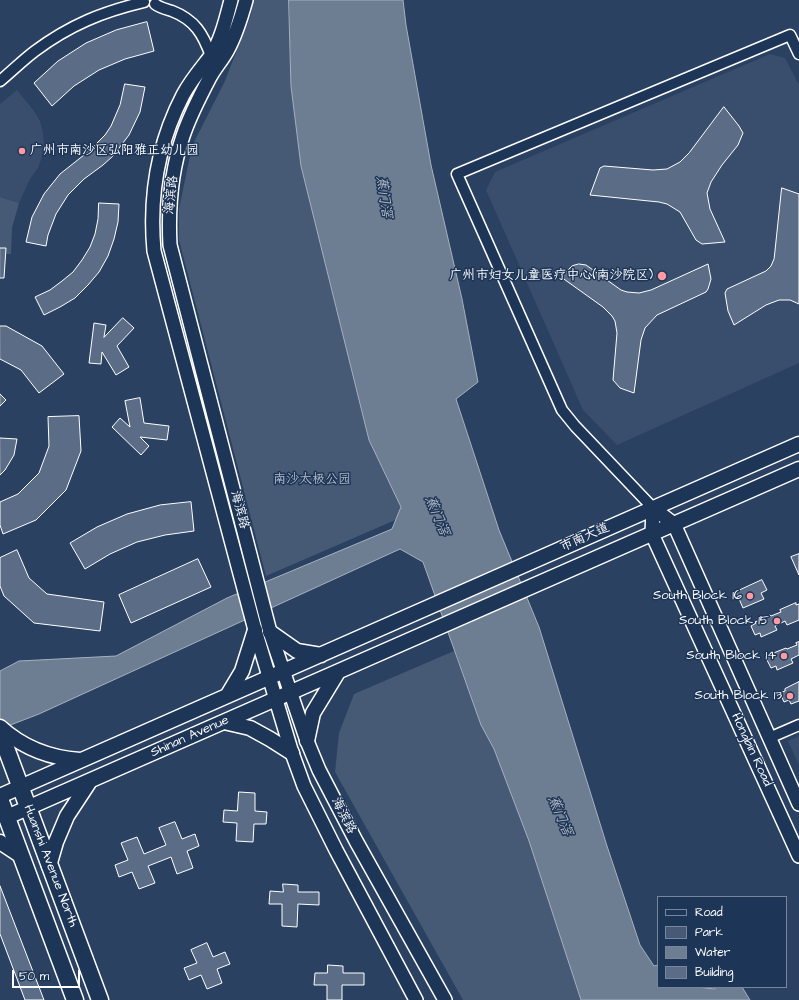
<!DOCTYPE html>
<html>
<head>
<meta charset="utf-8">
<style>
	body { margin:0 }
	#map { position:relative; width:799px; height:1000px; overflow:hidden; background:#2a4161; font-family:"Architects Daughter",sans-serif }
	canvas { display:block }
	.legend { position:absolute; left:657px; top:896px; width:130px; height:92px; box-sizing:border-box; background:#1d3557; border:1px solid #77869a; margin:0; padding:5px 7px; list-style:none; font-size:12px; color:#fff }
	.legend li { display:flex; align-items:center; gap:8px; height:20px }
	.legend b { width:20px; border:1px solid #77869a }
	.scale { position:absolute; left:12px; top:970px; width:68px; height:18px; box-sizing:border-box; border:2px solid #fff; border-top:0; padding-left:5px; font-size:12px; line-height:14px; white-space:nowrap; color:#fff; -webkit-text-stroke:3px #1d3557; paint-order:stroke }
</style>
</head>
<body>
<div id="map">
<canvas width="799" height="1000"></canvas>
<ul class="legend">
<li><b style="height:5px;background:#1d3557"></b>Road</li>
<li><b style="height:11px;background:#465975"></b>Park</li>
<li><b style="height:11px;background:#6d7d92"></b>Water</li>
<li><b style="height:11px;background:#5b6c86"></b>Building</li>
</ul>
<div class="scale">50 m</div>
</div>
<script>
const context = document.querySelector('canvas').getContext('2d');
context.lineJoin = 'round';
function fill(path, color) {
  context.fillStyle = color;
  context.fill(path, 'evenodd');
}
function stroke(path, color, width, dash) {
  context.strokeStyle = color;
  context.lineWidth = width;
  context.lineCap = dash ? 'butt' : 'round';
  context.setLineDash(dash || []);
  context.stroke(path);
}
function label(font, color, halo, rows, align = 'center') {
  context.font = font + ' "Architects Daughter","LXGW WenKai TC",sans-serif';
  context.lineWidth = 3;
  context.setLineDash([]);
  context.textBaseline = 'middle';
  context.strokeStyle = halo;
  context.fillStyle = color;
  for (const [text, x, y, turn = 0] of rows) {
    context.save();
    context.translate(x, y);
    context.rotate((+turn || 0) * Math.PI / 180);
    context.textAlign = isNaN(turn) ? turn : align;
    if (halo) context.strokeText(text, 0, 0);
    context.fillText(text, 0, 0);
    context.restore();
  }
}
const built = new Path2D(`
	M770,54L785,58L799,85V363L617,445L583,410L486,190L495,172Z
	M17,90L34,111L40,121L43,133L44,145L42,157L38,168L30,179L19,203L0,197V104Z
	M799,736V765L788,741Z`);
const green = new Path2D(`
	M253,0H289L291,86L301,166L369,440L401,507L400,518L266,576L179,240V209L192,146L224,83L251,15Z
	M0,197L19,203L12,228L11,254H0Z
	M454,651L481,725L494,749L529,841L581,1000H463L335,772L339,733L354,694Z`);
const water = new Path2D(`
	M289,0H403L406,25L431,165L462,299L478,382L456,399L499,530L539,627L607,846L640,945L654,966L658,965V987H698L714,989L717,987H742L750,1000H581L529,841L494,749L481,725L423,562L400,549L39,714L0,729V671L19,661L116,656L227,598L392,529L401,507L369,440L301,166L291,86Z`);
const building = new Path2D(`
	M147,22L154,51L125,59L99,70L74,86L52,106L34,83L58,61L86,43L116,30Z
	M125,84L145,87L140,112L129,135L113,156L103,165L84,179L68,195L56,214L48,235L46,246L26,242L32,217L44,194L60,174L89,151L105,135L111,126L120,105Z
	M724,107L739,126L743,133L738,145L722,165L711,182L707,193L710,209L725,242L702,244L696,240L680,212L667,204L659,202L590,195L600,168L604,166L653,170L667,169L680,162L689,153Z
	M782,188L799,194V304L790,300H779L766,305L734,325L728,311L725,293L727,289L766,271L771,266L774,259Z
	M99,203L119,204L118,222L114,239L108,256L99,272L88,285L75,298L60,307L44,315L35,297L50,290L62,281L73,272L82,260L90,247L95,234L98,219Z
	M0,248H6L4,278H0Z
	M579,264L586,265L621,290L627,292L639,293L651,290L708,264L711,279L708,289L706,292L657,315L645,328L641,340L634,393L620,388L613,380L617,333L615,321L612,316L603,307L561,277L572,266Z
	M123,318L134,328L117,346L129,367L116,375L102,352L101,364L89,363L94,323L106,325L104,337Z
	M0,326H6L42,346L64,374L39,393L21,370L0,359Z
	M0,394L6,400L0,406Z
	M140,398L144,423L169,426L167,440L140,437L149,446L141,455L112,427L120,418L130,427L125,401Z
	M79,416L81,451L66,490L36,520L3,534L0,525V502L18,494L39,473L49,446L48,417Z
	M0,438L17,439L14,455L5,470L0,475Z
	M191,502L194,531L165,535L137,542L110,554L85,569L70,543L97,527L127,514L160,505Z
	M17,550L29,578L47,594L104,602L100,631L34,623L4,596L0,586V558Z
	M799,554V575L791,557Z
	M198,559L211,587L131,623L119,595Z
	M762,580L767,590L761,593L764,599L743,608L736,592Z
	M796,603V605L799,604V620L787,625L785,621L775,626L777,630L761,637L760,633L755,635L751,626L756,623L755,622L770,615L771,616L781,612L780,610Z
	M799,642V655L791,659L793,663L777,670L776,666L771,668L766,658L771,656V654L786,648L787,649L797,645L796,643Z
	M799,682V701L791,704L789,700L784,702L780,693L785,691V689Z
	M239,792L255,793V811L267,812L266,824H254L253,842L236,841L237,823L223,822L224,810L237,811Z
	M175,822L182,839L195,834L199,846L187,851L193,868L177,874L171,857L148,866L155,883L139,889L132,872L119,877L115,865L128,860L121,843L137,837L144,854L166,845L159,828Z
	M283,884L298,885V892H319V905L298,904L297,927L282,926V904H269L270,891L283,892Z
	M0,886L44,1000H25L0,934Z
	M207,943L213,957L225,952L230,964L217,969L222,983L207,989L201,975L189,980L184,968L197,963L191,950Z
	M328,965L343,966V973H364V985H342V1000H327V985H314L315,973H327Z`);
const minor = new Path2D(`
	M155,4C160,8 165,9 172,11C195,20 203,34 211,56
	M0,81C12,71 23,60 35,51C70,25 102,12 144,2
	M653,508L575,426L562,410L457,174L790,35L799,54
	M769,738L799,725`);
const tertiary = new Path2D(`
	M231,0C226,19 221,41 210,57C200,70 191,80 183,95C157,145 149,196 154,251L255,630L292,753L304,786L336,850L416,1000
	M246,0C241,18 236,35 227,51C222,60 215,68 210,77C200,96 190,115 183,136C171,171 168,207 170,245L270,632L307,741L319,770L356,841L445,1000
	M653,508L652,534L799,856
	M653,508L674,524L799,804`);
const secondary = new Path2D(`
	M270,632L297,651L321,655
	M227,696L242,671L255,630
	M224,722L250,728L270,739L292,753
	M0,727C23,748 49,758 80,760
	M307,741L313,713L338,672
	M0,796L799,444
	M7,817L799,469
	M0,842L21,856
	M49,866L56,842L67,816L90,781`);
const primary = new Path2D(`
	M0,732L100,1000
	M0,799L75,1000`);
const markers = [
	[22,151,4,"#ff9aa2"],
	[662,276,5,"#ff9aa2"],
	[750,596,4,"#ff9aa2"],
	[777,621,4,"#ff9aa2"],
	[784,656,4,"#ff9aa2"],
	[790,696,4,"#ff9aa2"]
];
const poiNames = [
	["广州市南沙区弘阳雅正幼儿园",30,151,"left"],
	["广州市妇女儿童医疗中心(南沙院区)",653,276],
	["South Block 16",742,596],
	["South Block 15",769,621],
	["South Block 14",776,656],
	["South Block 13",782,696]
];
const streetNames = [
	["海滨路",172,195,-84],
	["海滨路",239,510,75],
	["市南大道",585,538,-24],
	["Shinan Avenue",190,737,-24],
	["Hongbin Road",751,750,65],
	["海滨路",343,816,63],
	["Huanshi Avenue North",50,866,69]
];
const parkNames = [
	["南沙太极公园",312,480]
];
const waterNames = [
	["蕉门滘",383,197,82],
	["蕉门滘",436,516,68],
	["蕉门滘",559,816,68]
];
fill(built, '#394e6c');
fill(green, '#465975');
fill(water, '#6d7d92');
stroke(water, '#a7b1be', 1);
fill(building, '#5b6c86');
stroke(building, '#fff', 1);
stroke(minor, '#fff', 13);
stroke(tertiary, '#fff', 16);
stroke(secondary, '#fff', 17);
stroke(primary, '#fff', 19);
stroke(minor, '#1d3557', 10);
stroke(tertiary, '#1d3557', 13);
stroke(secondary, '#1d3557', 14);
stroke(primary, '#1d3557', 16);
for (const [x, y, r, color] of markers) {
  const dot = new Path2D();
  dot.arc(x, y, r, 0, 2 * Math.PI);
  context.fillStyle = color;
  context.fill(dot);
  stroke(dot, '#1d3557', 1.5);
}
label('13px', '#fff', '#1d3557', poiNames, 'right');
label('13px', '#fff', '#1d3557', streetNames);
label('13px', '#b5bdc8', '#1d3557', parkNames);
label('italic 14px', '#b6bec8', '#1d3557', waterNames);
</script>
</body>
</html>
